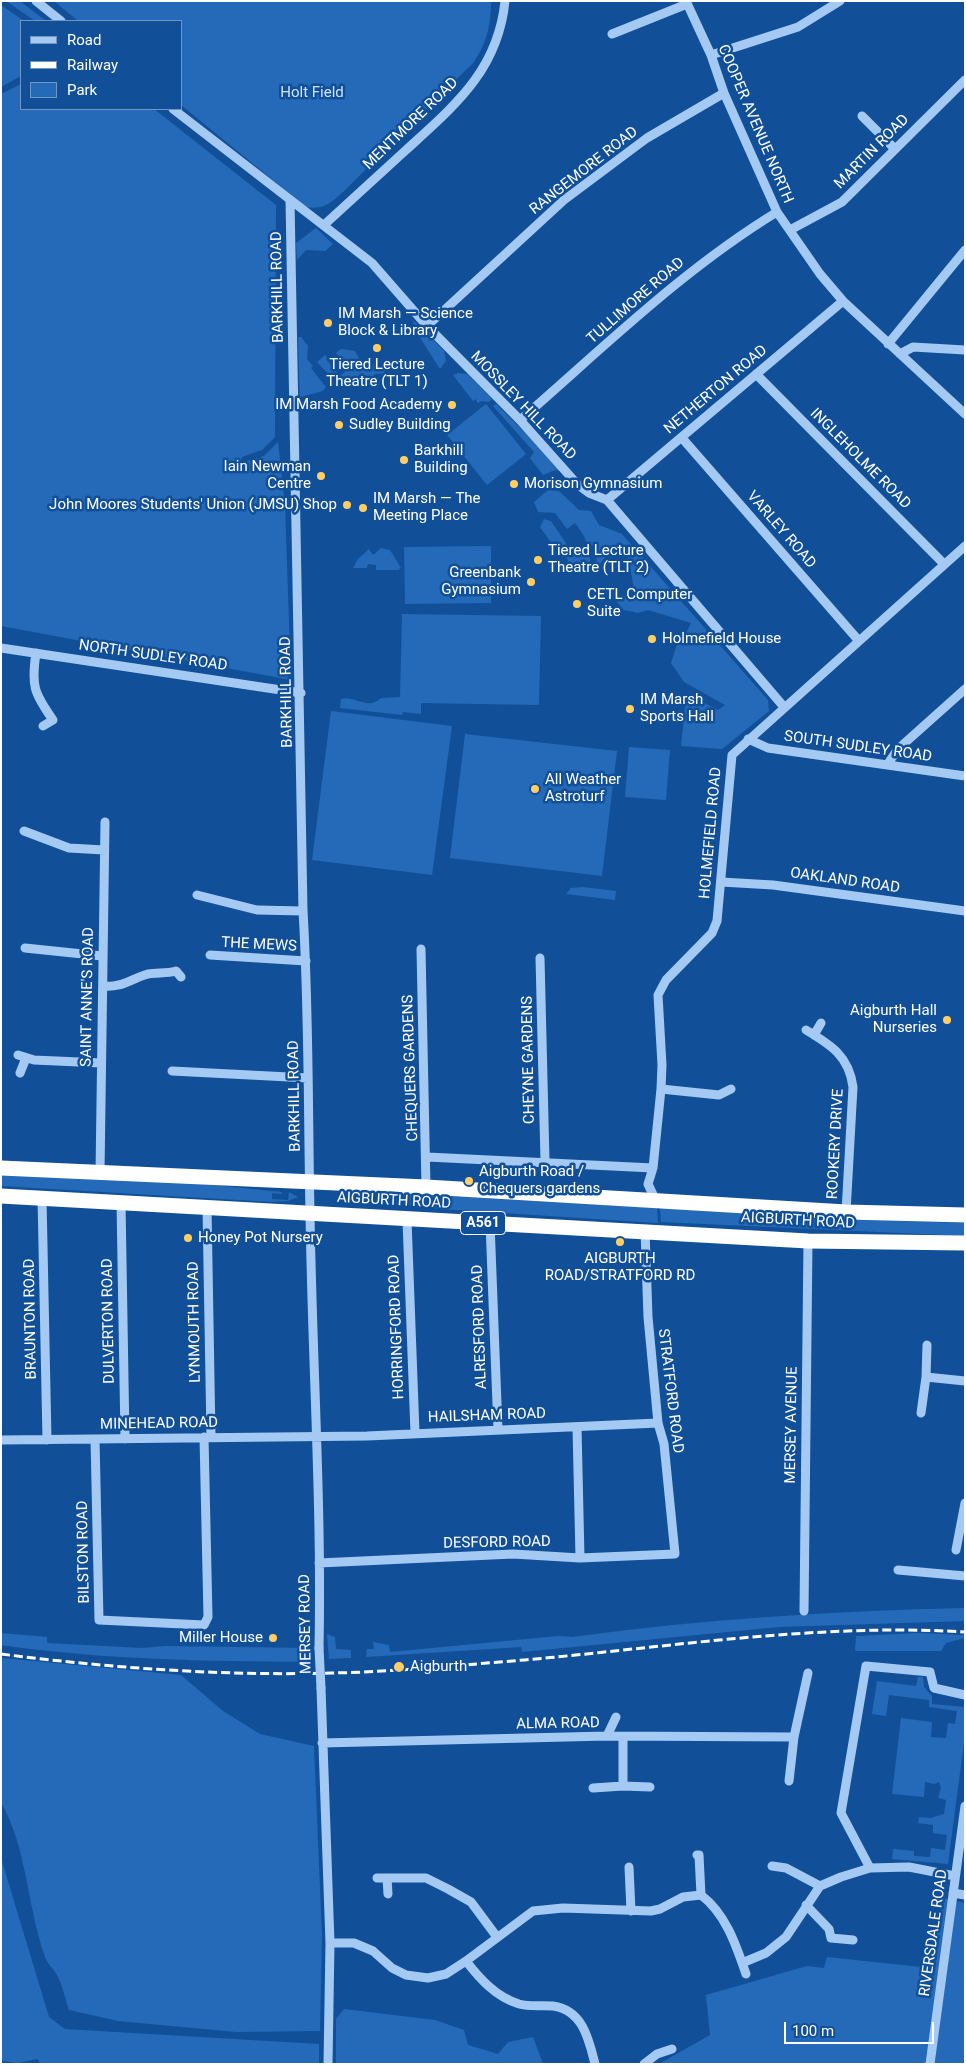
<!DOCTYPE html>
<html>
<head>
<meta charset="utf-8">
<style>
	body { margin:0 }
	#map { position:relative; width:966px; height:2065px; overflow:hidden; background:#115099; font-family:Roboto,sans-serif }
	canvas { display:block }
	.frame { position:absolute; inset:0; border:2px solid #fff; pointer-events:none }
	.legend { position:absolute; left:20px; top:20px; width:162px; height:90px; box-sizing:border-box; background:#115099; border:1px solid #7096c2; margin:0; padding:6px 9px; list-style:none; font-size:15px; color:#fff }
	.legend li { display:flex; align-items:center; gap:10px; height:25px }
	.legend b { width:25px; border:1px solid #7096c2 }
	.scale { position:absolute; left:784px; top:2022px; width:150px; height:22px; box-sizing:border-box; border:2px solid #fff; border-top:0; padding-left:6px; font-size:15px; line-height:18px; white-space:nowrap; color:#fff; -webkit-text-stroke:4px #115099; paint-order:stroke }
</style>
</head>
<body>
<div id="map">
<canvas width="966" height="2065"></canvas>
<div class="frame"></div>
<ul class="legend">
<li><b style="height:6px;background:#a4caf4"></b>Road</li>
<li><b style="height:6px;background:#fff"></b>Railway</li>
<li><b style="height:14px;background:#246ab8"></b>Park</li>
</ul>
<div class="scale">100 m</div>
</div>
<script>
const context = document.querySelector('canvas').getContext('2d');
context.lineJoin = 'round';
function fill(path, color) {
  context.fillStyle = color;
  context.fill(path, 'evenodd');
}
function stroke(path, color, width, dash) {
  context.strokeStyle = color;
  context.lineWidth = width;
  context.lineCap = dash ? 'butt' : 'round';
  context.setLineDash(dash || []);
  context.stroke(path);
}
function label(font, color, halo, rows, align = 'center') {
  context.font = font + ' Roboto,sans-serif';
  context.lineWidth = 5;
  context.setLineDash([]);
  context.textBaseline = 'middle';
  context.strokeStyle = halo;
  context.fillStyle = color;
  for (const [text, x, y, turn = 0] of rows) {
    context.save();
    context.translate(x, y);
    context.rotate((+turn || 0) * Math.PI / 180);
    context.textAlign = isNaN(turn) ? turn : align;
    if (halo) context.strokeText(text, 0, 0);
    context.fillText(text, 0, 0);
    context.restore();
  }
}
const green = new Path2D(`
	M6,1H20L46,21H35Z
	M54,1H491C491,25 487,42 474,62L343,192C331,203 323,210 306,207L181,105V21H78Z
	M1,5L24,21H21V76L1,87Z
	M21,84V109H154L276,205L275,437L262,450L242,457L240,463L264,456L278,442L285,505L291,680L1,626V94Z
	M316,228L333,244L325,251L306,250L297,260L296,243Z
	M413,320L444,351L446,361L440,369L415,330Z
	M298,337H301L308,346L307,359L313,366L311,368L326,387L323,391L301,397L303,400L301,411H300Z
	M341,349L355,351L361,363L368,359L377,367L375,371L379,368L383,369L385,373L375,374L368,383L367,377L359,384L355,382L350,388L345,387L341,379L329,375L317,362L325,355L327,358L326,359L340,376L348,369L336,353Z
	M459,373L467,374L492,399L489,402L482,401L478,403L475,399L473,401L453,375Z
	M486,404L526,454L487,485L447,435Z
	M496,404L557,464L562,471L555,470L543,475L530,458L534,452L493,406Z
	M548,490L559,491L579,510L591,511L599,525L622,534L768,700L769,711L722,749L681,746L685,707L688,701L699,700L718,710L725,705L684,682L671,663L678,641L682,642L691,623L648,610L638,613L624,610L614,599L612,582L617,598L635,594L626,547L607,551V554L597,568L596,547L587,544L584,536L575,523L567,529L555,513L538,512L534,502Z
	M544,519L551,521L566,543L565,547L555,548L540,527Z
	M491,546V603L405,604L404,547Z
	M575,547L590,551V567C580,567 567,569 567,556Z
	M381,548L390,550L401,568L398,570H376V565L368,564L367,568H353L358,559L369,549L373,555Z
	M402,614L541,616L539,705L421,703V714L403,712L402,715L340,708L341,699C354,695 367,711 381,698L400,697Z
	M331,711L452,726L432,875L312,860Z
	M465,734L617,751L602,876L450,858Z
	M629,747L670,750L666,800L625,797Z
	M583,887L616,891L615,900L566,894L571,888Z
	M1,1170L155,1179L282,1192V1194L272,1193V1199L288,1200L289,1192L298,1197L288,1201L272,1202L1,1186Z
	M372,1191L423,1194L422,1207L336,1199V1197H372Z
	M429,1195L657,1208L658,1223L441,1209L428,1208Z
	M660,1208L829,1219L965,1223V1236L661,1222Z
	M965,1608V1621L779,1627L522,1652L521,1647L366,1657L367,1649H374L373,1642L389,1645L390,1652L558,1636L572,1637C703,1619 833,1611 965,1608Z
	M1,1633L47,1637V1643L142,1648L165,1646L311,1648L310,1662C207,1661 104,1660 1,1645Z
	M918,1633L965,1635V1638L946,1643L941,1651H855L856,1636Z
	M327,1634L335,1637L336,1649L351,1650V1658L329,1659Z
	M1,1658L181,1675L223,1711L260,1734L314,1746L322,1935L320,2031L236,2032L118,2021L69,2010C65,1999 63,1987 58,1977C54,1969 46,1963 44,1954C27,1904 27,1849 1,1802Z
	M918,1677H923L924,1687L932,1696V1704L965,1707V1735L948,1864L892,1859L893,1849L914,1851V1856L930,1857L931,1848L945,1850L947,1835L933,1833V1825L918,1823L919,1817L930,1818L944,1814L946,1800L938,1798L941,1788L939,1782L934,1784L925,1782L924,1797L892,1794L901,1718L932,1722L931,1737L946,1738L948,1723L955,1724L957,1711L929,1707V1700L889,1695L886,1716L872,1714L877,1681L916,1686Z
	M1,1858L49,2017L65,2029L319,2044V2064H41L37,2059L18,2063L1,2061Z
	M943,1898L965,1903V2064H659L710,2035L706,1995L807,1966L824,1968L827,1957L931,1968Z
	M344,2009L435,2020L464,2030L468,2045L498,2054L508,2042L533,2037L543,2064H336V2019Z`);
const minor = new Path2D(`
	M36,1L61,21
	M686,1L711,55L724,93L777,212L820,274L843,301L965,414
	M612,34L687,4
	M711,55L798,27L840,1
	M173,109L372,263L427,326L520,420L577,484L589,493L607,500L784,707
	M862,116L895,149
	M290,200L303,911C309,1011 308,1113 310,1213C312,1358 322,1503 319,1648
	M324,225C351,200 379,175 406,150C454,106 498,71 505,1
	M790,230L842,202L965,80
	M427,326L564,200L647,138L724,93
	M888,344L965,250
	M900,354L913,347L965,350
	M756,374L944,564
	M520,420C603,348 682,270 777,212
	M682,438L859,641
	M607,500L843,301
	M1,648L301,693
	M36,653C31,686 34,693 53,720L43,726
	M748,739L768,748L965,776
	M887,765L898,749L965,689
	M24,831L69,848L104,850
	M721,882L773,885L965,911
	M197,895L257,910L303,911
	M25,948L102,956
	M421,949L426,1187
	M210,955L306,961
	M540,958L545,1161
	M103,986C122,988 130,979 148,974C157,972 166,974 176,971L181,977
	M806,1030C831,1045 849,1056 853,1087L846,1212
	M814,1035L821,1023
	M18,1055L34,1060L101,1063
	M172,1071L308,1078
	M20,1073L26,1058
	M661,1089L719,1095L731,1089
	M427,1157L653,1168
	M100,1173L105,822
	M42,1198L47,1440
	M656,1201L648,1184L653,1168L661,1089L662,1065L658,995L666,980L712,933L717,921L732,755L965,546
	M121,1202L125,1439
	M207,1208L211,1437
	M407,1220L415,1433
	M490,1223L498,1430
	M926,1377L965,1381
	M921,1413L926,1377L927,1345
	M577,1427L580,1558
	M95,1439L99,1620L204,1625L208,1617L204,1437
	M1,1440L367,1436L658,1423
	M956,1550L965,1503
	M319,1563L513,1554L580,1558L675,1554L664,1444L658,1423L648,1317L645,1230
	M898,1570L965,1576
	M804,1611L808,1241
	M321,1688L330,1943L328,2064
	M607,1736L616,1717
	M322,1743L607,1736L794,1737
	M789,1781L794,1737L808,1673
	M623,1786V1737
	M593,1788L623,1786L650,1787
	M697,1855H699L701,1895
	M772,1866L786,1868L820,1886
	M629,1867L631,1911
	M870,1868L841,1813L866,1666L930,1672L934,1688L965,1695
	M377,1878H426L448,1889L471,1902L497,1937
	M387,1878L388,1894
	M953,1893L965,1895
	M806,1905L829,1929L831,1938L853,1940
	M330,1943H354L373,1951L392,1968L406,1975L428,1978L446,1974L466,1961L533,1911L563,1908L651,1911L660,1909L683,1897L701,1895C726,1914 736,1945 746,1974
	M466,1961C480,1979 496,1997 519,2004C530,2007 542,2005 553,2006C583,2010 589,2040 595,2064
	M742,1963L766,1953L786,1937L820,1886L841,1877L870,1868L909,1867L955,1876
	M644,2064L657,2054L672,2049
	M930,2064L965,1806`);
const highway = new Path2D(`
	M1,1168L426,1187L846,1212L965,1215
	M1,1196L808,1241L965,1243`);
const rail = new Path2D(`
	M1,1654C110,1668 221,1676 331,1673C395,1672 460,1665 524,1660C671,1647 817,1623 965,1632`);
const minorBridge = new Path2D(`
	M319,1648L321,1688`);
const markers = [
	[328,323,5,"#ffcf66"],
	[377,348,5,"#ffcf66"],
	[452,405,5,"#ffcf66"],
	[339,425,5,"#ffcf66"],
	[404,460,5,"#ffcf66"],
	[321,476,5,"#ffcf66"],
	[514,484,5,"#ffcf66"],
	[347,505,5,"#ffcf66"],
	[363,508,5,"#ffcf66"],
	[538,560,5,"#ffcf66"],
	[531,582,5,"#ffcf66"],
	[577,604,5,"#ffcf66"],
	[652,639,5,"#ffcf66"],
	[630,709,5,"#ffcf66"],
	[535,789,5,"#ffcf66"],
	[947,1020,5,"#ffcf66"],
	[469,1181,5,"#ffcf66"],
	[188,1238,5,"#ffcf66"],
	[620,1242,5,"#ffcf66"],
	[273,1638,5,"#ffcf66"],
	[399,1667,6,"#ffcf66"]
];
const shields = [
	[483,1223,45]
];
const shieldNames = [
	["A561",483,1223]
];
const parkNames = [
	["Holt Field",312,93]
];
const streetNames = [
	["MENTMORE ROAD",411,124,-44],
	["COOPER AVENUE NORTH",755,124,67],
	["MARTIN ROAD",872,152,-45],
	["RANGEMORE ROAD",584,171,-38],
	["BARKHILL ROAD",278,287,-91],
	["TULLIMORE ROAD",636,301,-41],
	["NETHERTON ROAD",716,390,-40],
	["MOSSLEY HILL ROAD",523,406,46],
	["INGLEHOLME ROAD",860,459,45],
	["VARLEY ROAD",781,530,49],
	["NORTH SUDLEY ROAD",153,656,8],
	["BARKHILL ROAD",287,692,-91],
	["SOUTH SUDLEY ROAD",858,747,8],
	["HOLMEFIELD ROAD",711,833,-85],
	["OAKLAND ROAD",845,881,8],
	["THE MEWS",259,945,3],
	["SAINT ANNE'S ROAD",88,997,-89],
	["CHEYNE GARDENS",529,1060,-91],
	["CHEQUERS GARDENS",411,1068,-92],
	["BARKHILL ROAD",295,1096,-91],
	["ROOKERY DRIVE",836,1144,-87],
	["AIGBURTH ROAD",394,1201,3],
	["AIGBURTH ROAD",798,1221,3],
	["BRAUNTON ROAD",31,1319,-91],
	["DULVERTON ROAD",109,1321,-91],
	["LYNMOUTH ROAD",195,1322,-91],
	["HORRINGFORD ROAD",397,1327,-92],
	["ALRESFORD ROAD",480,1327,-92],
	["STRATFORD ROAD",670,1391,83],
	["HAILSHAM ROAD",487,1416,-2],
	["MINEHEAD ROAD",159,1424,-1],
	["MERSEY AVENUE",792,1425,-89],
	["DESFORD ROAD",497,1543,-1],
	["BILSTON ROAD",84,1552,-91],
	["MERSEY ROAD",306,1624,-91],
	["ALMA ROAD",558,1724,-1],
	["RIVERSDALE ROAD",934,1933,-82]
];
const poiNames = [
	["IM Marsh — Science",338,314],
	["Block & Library",338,331],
	["Tiered Lecture",377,365,"center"],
	["Theatre (TLT 1)",377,382,"center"],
	["IM Marsh Food Academy",442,405,"right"],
	["Sudley Building",349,425],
	["Barkhill",414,451],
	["Building",414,468],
	["Iain Newman",311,467,"right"],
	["Centre",311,484,"right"],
	["Morison Gymnasium",524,484],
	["IM Marsh — The",373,499],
	["Meeting Place",373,516],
	["John Moores Students' Union (JMSU) Shop",337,505,"right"],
	["Tiered Lecture",548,551],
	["Theatre (TLT 2)",548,568],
	["Greenbank",521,573,"right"],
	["Gymnasium",521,590,"right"],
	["CETL Computer",587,595],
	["Suite",587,612],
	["Holmefield House",662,639],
	["IM Marsh",640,700],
	["Sports Hall",640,717],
	["All Weather",545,780],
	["Astroturf",545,797],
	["Aigburth Hall",937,1011,"right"],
	["Nurseries",937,1028,"right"],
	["Aigburth Road /",479,1172],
	["Chequers gardens",479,1189],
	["Honey Pot Nursery",198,1238],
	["AIGBURTH",620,1259,"center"],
	["ROAD/STRATFORD RD",620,1276,"center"],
	["Miller House",263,1638,"right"],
	["Aigburth",410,1667]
];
fill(green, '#246ab8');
stroke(minor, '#a4caf4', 9);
stroke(highway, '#fff', 15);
stroke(rail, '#fff', 3, [9, 4]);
stroke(minorBridge, '#a4caf4', 9);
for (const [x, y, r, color] of markers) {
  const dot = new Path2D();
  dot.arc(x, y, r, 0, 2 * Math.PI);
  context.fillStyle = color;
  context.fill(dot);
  stroke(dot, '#115099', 2);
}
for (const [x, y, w] of shields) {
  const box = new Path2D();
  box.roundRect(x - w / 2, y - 11.5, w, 23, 4);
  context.fillStyle = '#115099';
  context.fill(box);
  stroke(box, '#fff', 1);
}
label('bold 14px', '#fff', null, shieldNames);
label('15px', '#cce4fe', '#115099', parkNames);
label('15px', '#fff', '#115099', streetNames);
label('15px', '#fff', '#115099', poiNames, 'left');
</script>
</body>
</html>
